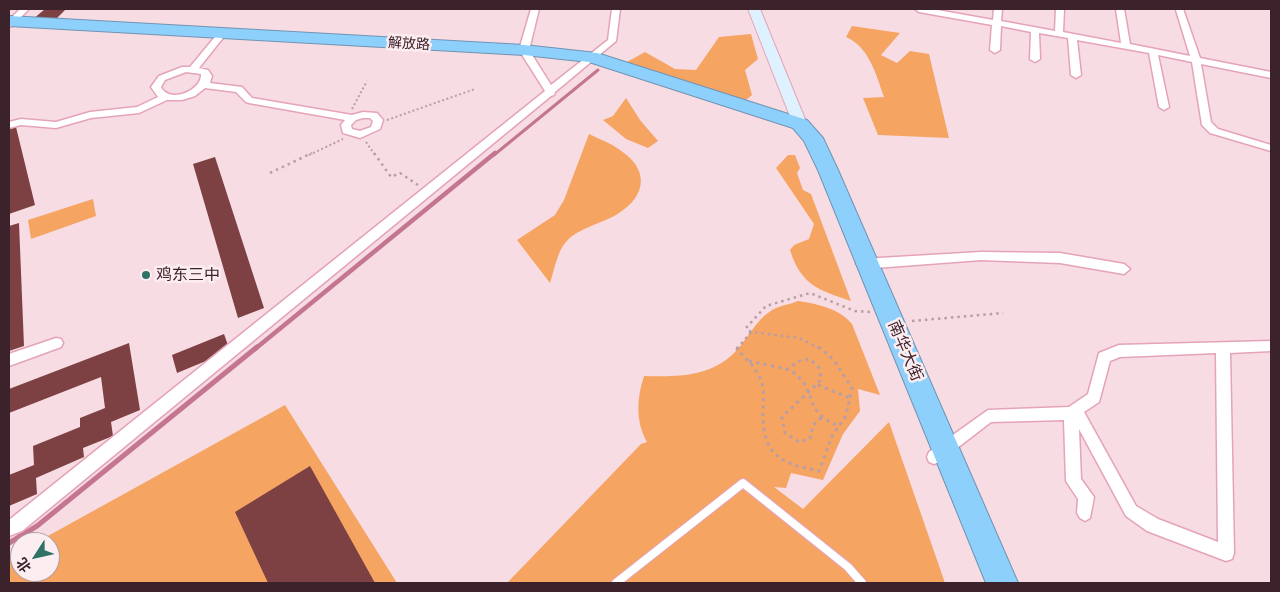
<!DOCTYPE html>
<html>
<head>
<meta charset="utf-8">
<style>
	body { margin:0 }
	#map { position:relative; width:1280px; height:592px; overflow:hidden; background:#f8dce4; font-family:"IBM Plex Sans","Noto Sans SC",sans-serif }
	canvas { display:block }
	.frame { position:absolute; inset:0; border:10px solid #3c222a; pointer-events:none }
	.north { position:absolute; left:10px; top:532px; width:50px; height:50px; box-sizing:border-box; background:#fcedf1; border:1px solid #af9ca1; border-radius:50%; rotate:235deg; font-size:14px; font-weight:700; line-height:20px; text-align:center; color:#3c222a }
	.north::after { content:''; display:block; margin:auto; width:18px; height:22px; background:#2f7366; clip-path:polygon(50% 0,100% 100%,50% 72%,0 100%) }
</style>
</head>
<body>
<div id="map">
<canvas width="1280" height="592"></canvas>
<div class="frame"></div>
<div class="north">北</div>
</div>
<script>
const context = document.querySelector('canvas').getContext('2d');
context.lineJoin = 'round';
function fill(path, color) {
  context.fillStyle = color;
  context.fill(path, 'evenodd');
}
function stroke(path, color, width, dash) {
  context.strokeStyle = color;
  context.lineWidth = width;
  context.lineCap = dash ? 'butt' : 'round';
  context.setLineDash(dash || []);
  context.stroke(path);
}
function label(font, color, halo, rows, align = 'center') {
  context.font = font + ' "IBM Plex Sans","Noto Sans SC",sans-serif';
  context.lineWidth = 5;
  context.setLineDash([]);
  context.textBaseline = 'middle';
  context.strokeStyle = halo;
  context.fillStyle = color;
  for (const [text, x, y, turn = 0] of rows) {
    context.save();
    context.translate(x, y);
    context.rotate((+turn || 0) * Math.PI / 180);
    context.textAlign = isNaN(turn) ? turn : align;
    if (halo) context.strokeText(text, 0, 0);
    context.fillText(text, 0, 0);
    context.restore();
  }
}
const green = new Path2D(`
	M852,26L900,33L881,55L897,63L910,51L929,54L949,138L878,135L863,98L884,97C876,74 869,47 846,37Z
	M751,34L758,59L745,70L752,95L741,104L627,62L645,52L675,69L696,70L719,37Z
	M626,98L640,120L658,141L648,148L626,139L603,120L613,116Z
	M589,134C599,139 611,143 620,150C649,169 647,195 619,213C603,224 578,227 565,243C557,253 554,271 550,283L517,240L555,215L564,200Z
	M788,155H795L800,168L797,173L803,190L811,194L851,301C818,290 801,285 790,250L794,245L809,239L814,224L776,168Z
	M93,199L96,216L31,239L28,220Z
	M798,301C817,304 839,308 852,324L880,395L858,389L860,411L843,434L823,480L791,473L786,488L774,487L803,509L889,422L945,583H507L641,444L647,442C635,421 637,398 644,376C676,377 710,377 734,353C748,339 757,317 776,308C783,305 791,304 798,301Z
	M285,405L397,583H9V558L20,552V572H50V542H37Z`);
const streamFar2 = new Path2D(`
	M494,155L598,70`);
const streamFar1 = new Path2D(`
	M255,349L495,153`);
const stream = new Path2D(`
	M9,543L37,526L257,347`);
const building = new Path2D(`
	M45,9H66L54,21L32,20Z
	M16,127L35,205L9,214V129Z
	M215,157L264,308L238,318L193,164Z
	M19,223L24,346L9,351V226Z
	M224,334L230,351L177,373L172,355Z
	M129,343L140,410L111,422L113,436L83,448L84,457L36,478L37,494L9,506V475L34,465L33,446L80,427V418L105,408L101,377L9,413V389Z
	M310,466L375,583H268L235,512Z`);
const pathFar2 = new Path2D(`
	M352,109L367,81
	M387,120L475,89
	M366,142L375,155
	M309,155L343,139`);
const pathFar1 = new Path2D(`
	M374,153L391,177L400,173L418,185
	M270,173L312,153
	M912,321L1003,313
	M751,332L746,328L766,306L810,293L855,311L870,312
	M737,349L751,332L799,338L821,349`);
const path = new Path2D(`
	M738,347L737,349C746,359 758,369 762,383C765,393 763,403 763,413C763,457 781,463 819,471L832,436L846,416L852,388L833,359L819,347
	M749,361C760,364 786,367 794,373C820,393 800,410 839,426
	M786,370L799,361L810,359L819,368L821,380L782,417L785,433L799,442L810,439L813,425L822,417
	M818,385L850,398`);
const lane = new Path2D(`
	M616,583L743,483L848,567L862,583`);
const street = new Path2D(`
	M20,9H29L12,26L9,27V20Z
	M531,9H539L529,50L551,85L608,40L612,9H620L616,41L555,92L554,95L551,96L22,531L9,536V520L545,91L519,50Z
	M915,9H932L993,20L994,9H1002L1001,21L1055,31L1056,9H1064L1063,32L1121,43L1116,9H1124L1130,44L1190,56L1176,10L1183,9L1200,58L1271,72V78L1201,64L1211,122L1218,129L1271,145V151L1210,133L1202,125L1192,62L1158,55L1169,107L1164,110L1159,107L1149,53L1077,40L1081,75L1076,78L1071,75L1068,38L1039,33L1040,59L1035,62L1030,59L1031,32L1001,26L1000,50L995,53L990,50L992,25L919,12Z
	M222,31L226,34L199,68L208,70L212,76L210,83L242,87L252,98L352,115L363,112L377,113L383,120L380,129L360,138L343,133L341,125L345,120L249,103L246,102L236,92L205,88L195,96L182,100H167L139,113L91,118L56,128L21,125L9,128V122L21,119L56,122L90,112L137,107L158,97L151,87L159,76L182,67H190L219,32ZM186,72L201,74C202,91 169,104 161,87L165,80ZM363,118H370L373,121L371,127L360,131L352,129L351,125L356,120Z
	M981,252L1060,253L1124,264L1130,269L1124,274L1060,263L981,260L862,269L856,264L862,259Z
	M56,338L61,339L63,343L61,347L9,366V354Z
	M1271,341V351L1230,353L1234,553L1232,559L1226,561L1147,531L1126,516L1079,429L1081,479L1094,497L1090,518L1085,521L1080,518L1077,513L1078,499L1066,481L1064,420L991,422L939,462L934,464L929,462L927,457L929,452L988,410L1069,407L1088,394L1099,353L1119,345ZM1216,353L1218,542L1158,519L1136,506L1084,412L1099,402L1110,361L1120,357Z`);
const secondary = new Path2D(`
	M748,9H760L807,124L805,127H795L793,124Z`);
const highway = new Path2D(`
	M9,16L524,45L597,53L807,120L823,138L838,170L1018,583H986L818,170L804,141L793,128L589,62L524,55L9,26Z`);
const markers = [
	[146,275,5,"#2f7366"]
];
const farStreetnames = [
	["解放路",409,44,3]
];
const poiNames = [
	["鸡东三中",156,275]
];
const streetNames = [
	["南华大街",905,351,67]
];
fill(green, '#f5a462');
stroke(streamFar2, '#c47690', 3);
stroke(streamFar1, '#c47690', 4.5);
stroke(stream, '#c47690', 5);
fill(building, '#7d4143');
stroke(lane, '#e5a3b8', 10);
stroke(street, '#e5a3b8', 3);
stroke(secondary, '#e5a3b8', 2);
stroke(highway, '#7193b2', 2);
stroke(pathFar2, '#b99ea6', 2, [2, 2.5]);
stroke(pathFar1, '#b99ea6', 2.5, [2.5, 4]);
stroke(path, '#b99ea6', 3, [3, 4.5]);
stroke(lane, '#fff', 8);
fill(street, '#fff');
fill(secondary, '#ddf1fe');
fill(highway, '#8ed0fc');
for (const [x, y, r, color] of markers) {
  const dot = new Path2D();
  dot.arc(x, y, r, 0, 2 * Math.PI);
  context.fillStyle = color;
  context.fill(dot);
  stroke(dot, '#fcedf1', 2);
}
label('14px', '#3c222a', '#fcedf1', farStreetnames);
label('16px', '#3c222a', '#fcedf1', poiNames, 'left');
label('16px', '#3c222a', '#fcedf1', streetNames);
</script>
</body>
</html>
